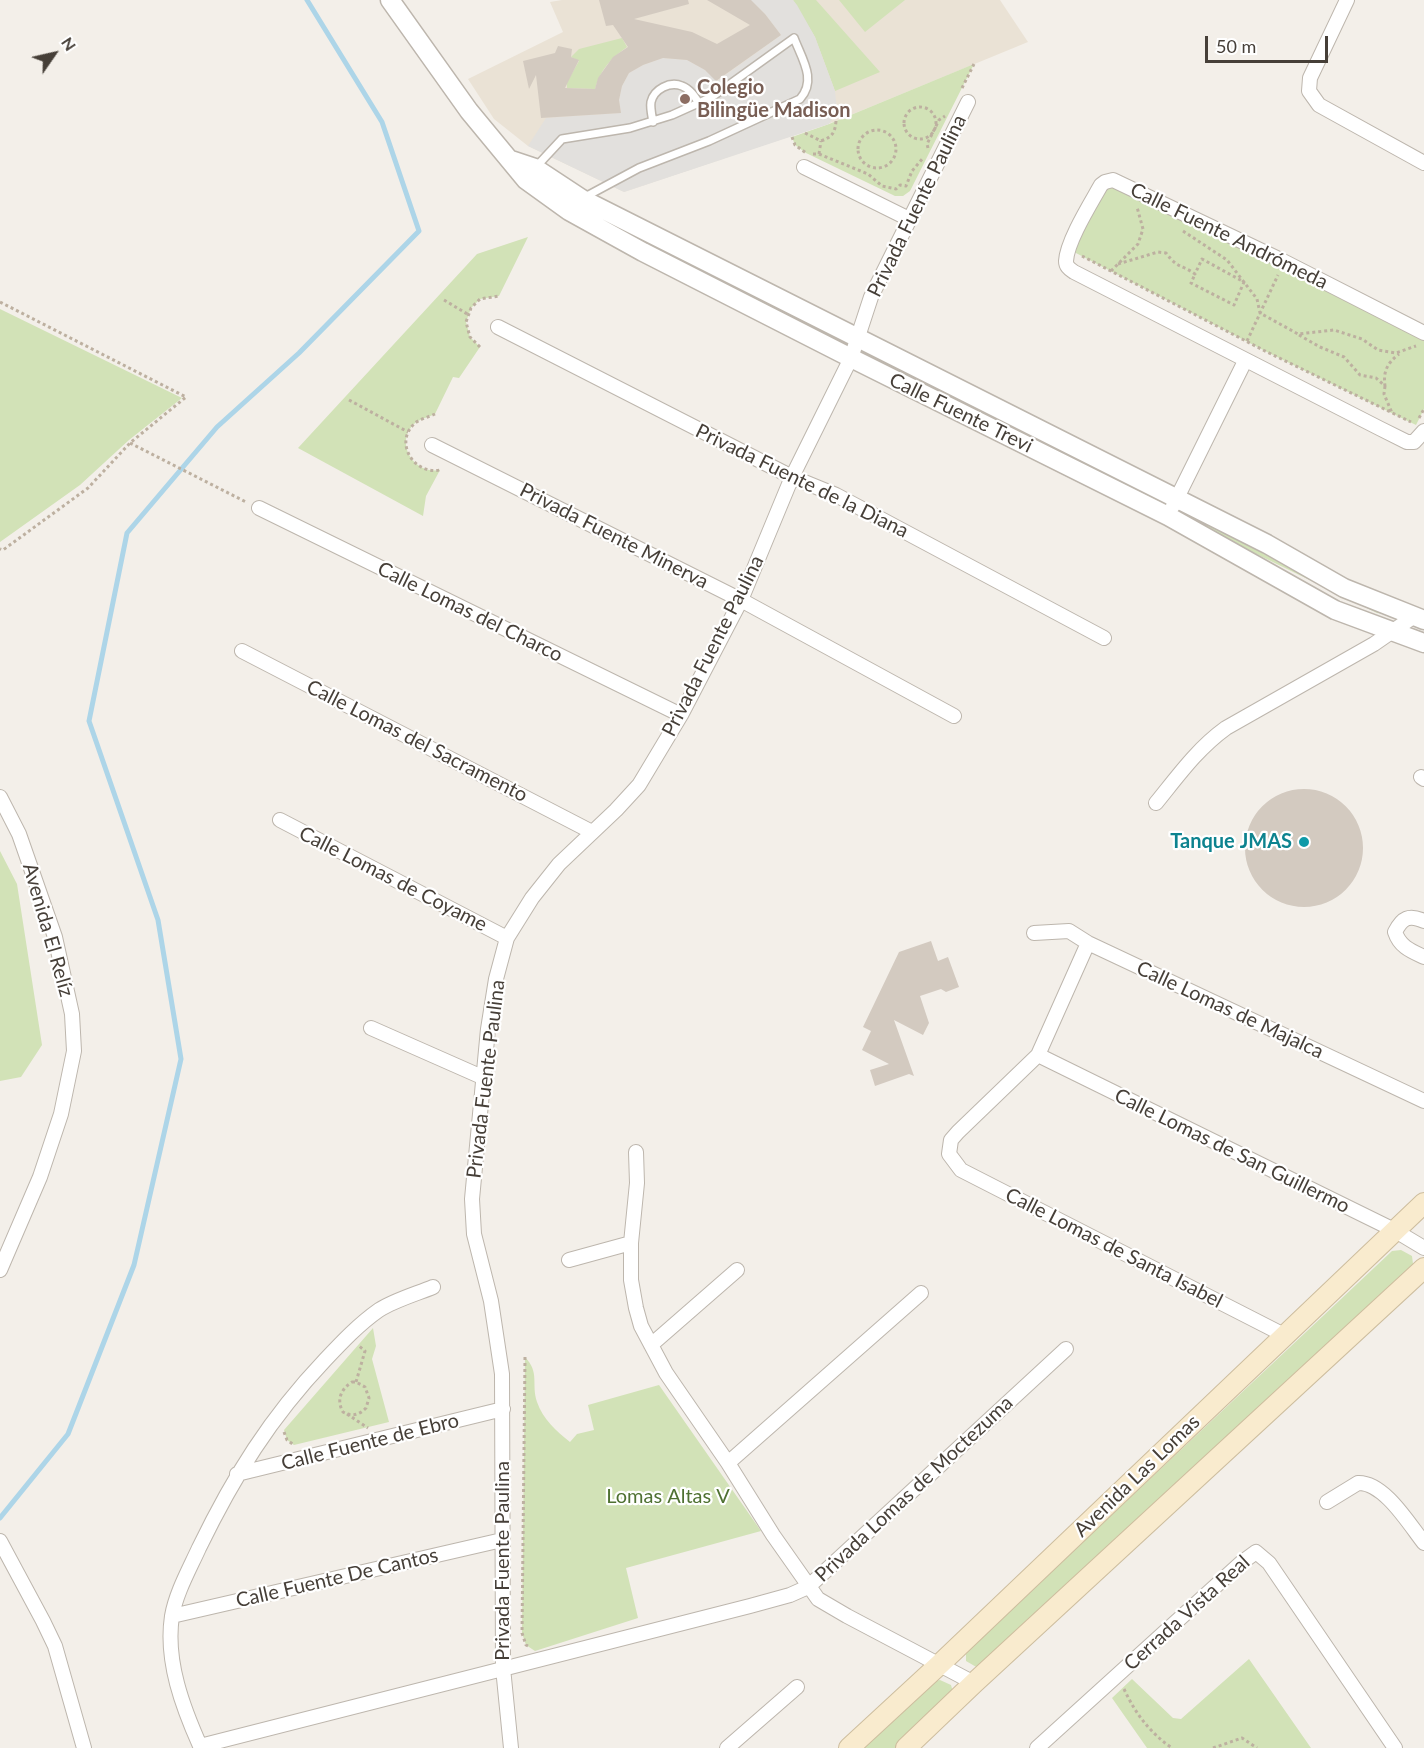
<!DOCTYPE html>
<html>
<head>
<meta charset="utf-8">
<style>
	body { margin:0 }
	#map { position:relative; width:1424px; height:1748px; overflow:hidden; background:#f3efe9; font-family:Lato,sans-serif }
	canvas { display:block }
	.north { position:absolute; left:24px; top:24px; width:60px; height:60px; -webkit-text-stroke:4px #fff; paint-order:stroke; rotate:56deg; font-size:16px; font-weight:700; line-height:24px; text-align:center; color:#463f38 }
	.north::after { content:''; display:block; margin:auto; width:21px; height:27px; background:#463f38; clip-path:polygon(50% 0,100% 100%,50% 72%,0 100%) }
	.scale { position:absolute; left:1205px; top:36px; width:123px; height:27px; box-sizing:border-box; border:3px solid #463f38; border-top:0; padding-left:8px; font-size:18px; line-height:21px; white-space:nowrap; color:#463f38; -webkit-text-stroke:4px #fff; paint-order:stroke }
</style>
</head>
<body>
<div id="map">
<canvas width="1424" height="1748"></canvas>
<div class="north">N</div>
<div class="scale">50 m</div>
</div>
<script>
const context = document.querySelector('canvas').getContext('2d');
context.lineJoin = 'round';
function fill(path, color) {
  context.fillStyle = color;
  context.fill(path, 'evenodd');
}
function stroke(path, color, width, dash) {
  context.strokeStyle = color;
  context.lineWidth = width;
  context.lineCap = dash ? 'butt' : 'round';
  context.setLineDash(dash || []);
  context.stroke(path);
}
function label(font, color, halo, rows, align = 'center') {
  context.font = font + ' Lato,sans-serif';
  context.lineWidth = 4.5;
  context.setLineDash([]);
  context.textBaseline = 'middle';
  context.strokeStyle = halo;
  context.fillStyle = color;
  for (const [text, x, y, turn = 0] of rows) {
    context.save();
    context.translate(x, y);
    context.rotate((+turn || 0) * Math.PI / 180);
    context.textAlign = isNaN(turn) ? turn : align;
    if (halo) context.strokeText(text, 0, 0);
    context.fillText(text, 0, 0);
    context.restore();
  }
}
const education = new Path2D(`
	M562,0H1000L1028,42L836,121L624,192L528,146L494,119L468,79L563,32L550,2Z`);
const green = new Path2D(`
	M793,0H816L880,72L835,91L815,37Z
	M839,0H905L865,32Z
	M622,38L627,47C611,58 600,70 595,89L567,88V82L579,61L571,57L579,49Z
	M974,64L910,191L903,196H895L806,153L795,145L792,137L829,124Z
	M1110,184L1424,339V409L1416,425L1267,352L1074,252L1075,243Z
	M528,237L499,296L480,299L471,308L466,322L470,337L480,347L459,378L453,377L435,414C429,417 419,419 414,424C394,443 414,475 440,470L426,496L423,516L298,448L477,254Z
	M651,244L784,310L779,312L654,247Z
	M0,309L182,398L129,440L80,485L0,542Z
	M920,378L1123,480L1117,482L926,385Z
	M1188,510L1385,614L1377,613L1193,523L1187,516Z
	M0,851L17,884L42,1045L21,1077L0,1081Z
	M1401,1250L1412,1256L1413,1264L1320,1354L978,1668L966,1661V1654L980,1639L1392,1251Z
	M373,1328L376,1346L372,1359L389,1422L294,1445L287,1440L284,1430Z
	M525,1357C540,1373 531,1383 537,1402C543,1419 556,1431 570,1442L577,1434L594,1430L588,1405L659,1385L761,1531L626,1568L638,1618L535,1651L526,1645L522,1633Z
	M1249,1659L1311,1748H1147L1112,1698L1132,1679L1173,1718L1181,1719Z
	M940,1680L951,1685L953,1692L949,1698L895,1748H862L935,1681Z`);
const parking = new Path2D(`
	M750,0H793L797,5L815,37L835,91L837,111L829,124L624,192L528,146L546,118L621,113L619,100L622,86L629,73L643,65L663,58L687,60L705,70L717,81L781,35L765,14Z`);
const stream = new Path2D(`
	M0,1518L68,1434L134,1265L181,1059L158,920L89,721L127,533L217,427L299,353L419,231L382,122L307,0`);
const building = new Path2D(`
	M599,0H688L689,4L634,19L692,32L717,44L750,25L707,0H751L765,14L781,35L716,81L705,70L687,60L663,58L643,65L629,73L622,86L619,100L621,113L541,118L536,75L529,89L523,61L555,53L558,46L572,49L571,57L579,60L565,88L595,89L598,78L613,57L628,47L613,25L606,26Z
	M1245 848a59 59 0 1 1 118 0a59 59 0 1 1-118 0Z
	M931,941L938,961L948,957L959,987L946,992L941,989L920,996L929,1023L923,1035L894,1020L914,1076L909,1074L875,1086L870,1070L889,1064L862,1050L871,1031L863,1027L899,952Z`);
const path = new Path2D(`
	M962,88L974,64
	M904 123a16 16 0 1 1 32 0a16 16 0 1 1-32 0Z
	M858 149a19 19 0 1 1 38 0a19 19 0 1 1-38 0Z
	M805,133L821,141C832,137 835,133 836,121
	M792,137L795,145L806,153
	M928,148L927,144L939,120L945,116
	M813,154H819L868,174L882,186L896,189L900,185L906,186L912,171L923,158
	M819,154L821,141
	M1183,231L1227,260L1257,299L1260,313L1298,334L1334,330L1362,339L1378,350L1396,353L1416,346
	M1082,256L1267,352L1411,422
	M1118,264L1158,252L1166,253C1178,269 1181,264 1195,274L1202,259L1244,282L1234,305L1191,283L1195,274
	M1111,271L1138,244L1143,229L1137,207
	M444,300L469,315
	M0,302L186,397L130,443L88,488L3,550L0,549
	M1299,335L1320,347L1344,357L1360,375L1376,378L1385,386C1383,372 1387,363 1399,354
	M1247,341L1278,275
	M480,347L470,337L466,322L471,308L480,299L499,296
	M1385,386L1384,394L1392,413
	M349,400L408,432
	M435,414C429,417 419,419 414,424C394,443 414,475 440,470
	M1419,418L1424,409
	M130,443L246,502
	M525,1357L522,1633L526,1645L528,1646
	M352,1382H356L365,1387L369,1398L366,1408C359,1415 352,1417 343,1412C336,1400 341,1389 352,1382Z
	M356,1382L365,1351L359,1346
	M347,1414L368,1428
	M284,1432L287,1440L294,1445
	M1124,1689C1135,1713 1150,1733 1172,1748
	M1213,1748L1242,1738L1257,1748`);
const service = new Path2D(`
	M653,122C652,116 650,108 651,102C654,89 670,81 682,86C690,89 695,97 699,103
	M535,168L562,139L630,128L672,115L712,97L794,38C802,59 817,80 800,99L709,141L639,168L585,197`);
const minor = new Path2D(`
	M1347,0L1310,78L1309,91L1319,105L1424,163
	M804,167L909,219
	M498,327L792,477L836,495L1104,638
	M1424,333L1283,261L1113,180L1105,182L1101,185C1091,203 1067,241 1066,261C1066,267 1070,269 1074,272L1379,428L1407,442H1414L1424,431
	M432,445L741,600L954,716
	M1173,506L1245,361
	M259,508L681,715
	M242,651L592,832
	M1421,777L1424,779
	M0,797L19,834L55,937L72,1014L74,1051L61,1114L40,1177L0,1270
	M1156,803C1178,776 1197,749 1226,728L1374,644L1413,617
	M280,820L507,938
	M1424,921C1409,914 1402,918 1395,932C1400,947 1411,951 1424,957
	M1034,933L1069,931L1088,943L1424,1101
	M1088,943L1038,1055L958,1132L951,1140L949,1154L961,1170L1284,1335
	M371,1028L482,1077
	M1038,1055L1394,1230L1424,1248
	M636,1152L637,1183L631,1243V1280L636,1308L641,1326L666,1373L728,1463L773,1535L818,1599L847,1616L974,1683
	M569,1260L631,1243
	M651,1345L737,1270
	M728,1463L921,1293
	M237,1474L503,1409
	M1327,1502L1358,1483C1384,1482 1409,1524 1424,1543
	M0,1541L43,1621L55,1646L84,1748
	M172,1616L502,1540
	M200,1746L750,1606L790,1595L808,1587L1066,1349
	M201,1748C183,1708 165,1661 172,1616C176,1593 189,1570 199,1548C234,1476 270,1418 325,1360C342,1342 359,1324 379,1310C395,1300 416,1294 433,1287
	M511,1748L503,1668L502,1374L491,1301L474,1234L472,1199L488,1029L496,979L507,938L532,898L559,864L616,810L639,785L681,715L741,600L792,477L851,358L871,297L968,102
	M727,1748L797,1687
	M1037,1748L1241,1563L1256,1552L1269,1563L1395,1748`);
const tertiary = new Path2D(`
	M390,0L469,111L526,180L569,211L643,252L851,358L1168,516L1335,610L1424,643
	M511,160L535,168L582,199L1267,544L1344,588L1424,620`);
const secondary = new Path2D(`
	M849,1748L940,1664L1424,1203
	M906,1748L974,1683L1424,1268`);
const markers = [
	[685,99,6,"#8d6e63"],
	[1304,842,6,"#0f9aa8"]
];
const educationNames = [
	["Colegio",697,88],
	["Bilingüe Madison",697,111]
];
const streetNames = [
	["Privada Fuente Paulina",917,206,-64],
	["Calle Fuente Andrómeda",1229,236,26],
	["Calle Fuente Trevi",961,413,26],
	["Privada Fuente de la Diana",802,481,26],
	["Privada Fuente Minerva",614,536,27],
	["Calle Lomas del Charco",470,612,26],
	["Privada Fuente Paulina",713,646,-63],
	["Calle Lomas del Sacramento",417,741,27],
	["Calle Lomas de Coyame",393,879,27],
	["Avenida El Relíz",48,930,74],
	["Calle Lomas de Majalca",1230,1010,25],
	["Privada Fuente Paulina",486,1079,-83],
	["Calle Lomas de San Guillermo",1232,1151,26],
	["Calle Lomas de Santa Isabel",1114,1248,27],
	["Calle Fuente de Ebro",370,1442,-14],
	["Avenida Las Lomas",1137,1476,-44],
	["Privada Lomas de Moctezuma",914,1489,-43],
	["Privada Fuente Paulina",503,1561,-90],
	["Calle Fuente De Cantos",337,1578,-13],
	["Cerrada Vista Real",1187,1613,-42]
];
const cultureNames = [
	["Tanque JMAS",1292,842]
];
const parkNames = [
	["Lomas Altas V",668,1497]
];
fill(education, '#eae2d5');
fill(green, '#d2e2b7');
fill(parking, '#e2e0dd');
stroke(stream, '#add5e8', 5);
fill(building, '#d3cac0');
stroke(service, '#bdb6ad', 10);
stroke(minor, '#bdb6ad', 16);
stroke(tertiary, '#bdb6ad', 21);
stroke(secondary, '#cdbd9e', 22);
stroke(path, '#bdb0a0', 3, [3, 3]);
stroke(service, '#fff', 7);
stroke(minor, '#fff', 14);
stroke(tertiary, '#fff', 18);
stroke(secondary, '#f9ebce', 20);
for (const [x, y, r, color] of markers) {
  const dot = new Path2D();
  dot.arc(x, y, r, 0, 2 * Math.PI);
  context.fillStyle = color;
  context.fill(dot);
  stroke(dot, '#fff', 2);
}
label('bold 20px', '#785e54', '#fff', educationNames, 'left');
label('20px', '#463f38', '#fff', streetNames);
label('bold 20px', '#0d838f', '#fff', cultureNames, 'right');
label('20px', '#4f7132', '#fff', parkNames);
</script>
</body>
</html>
